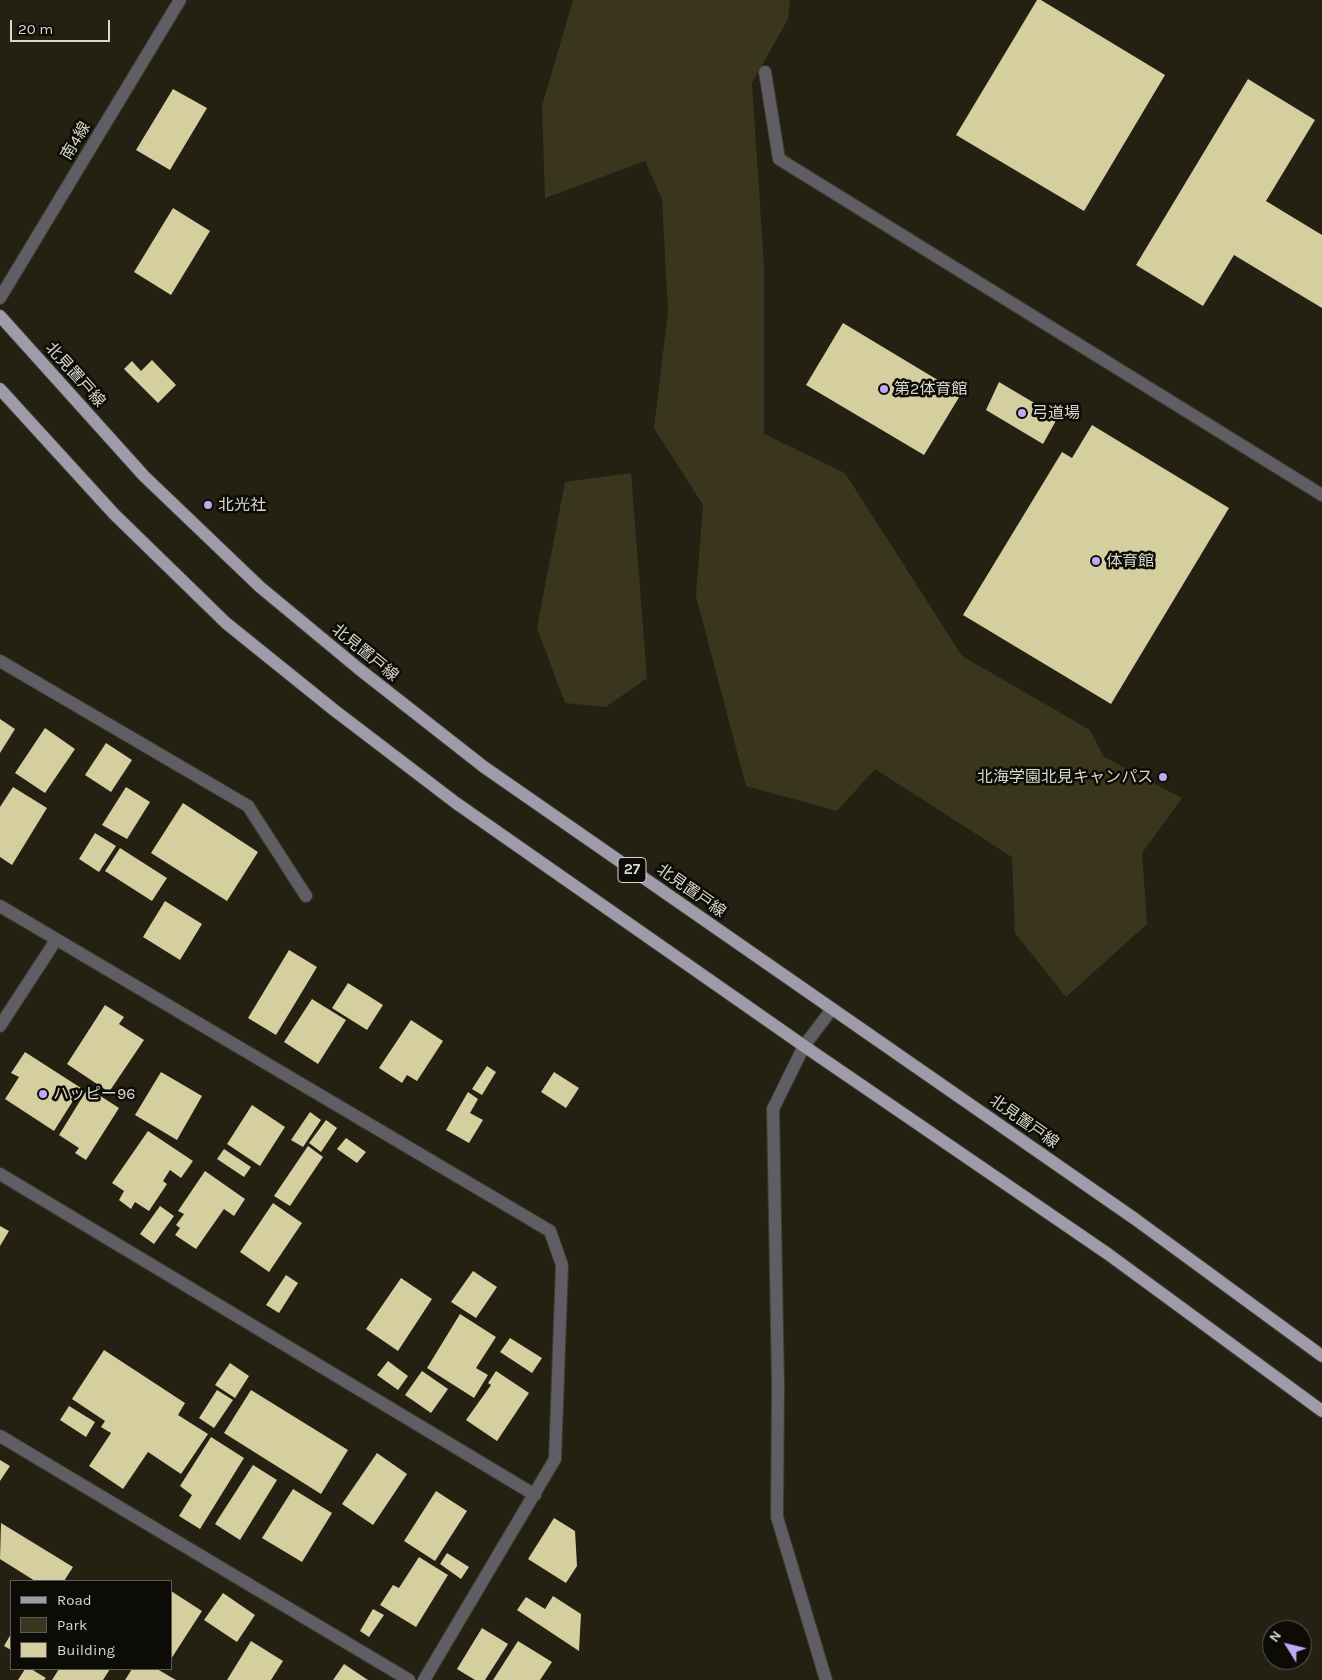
<!DOCTYPE html>
<html>
<head>
<meta charset="utf-8">
<style>
	body { margin:0 }
	#map { position:relative; width:1322px; height:1680px; overflow:hidden; background:#242113; font-family:Karla,sans-serif }
	canvas { display:block }
	.legend { position:absolute; left:10px; top:1580px; width:162px; height:90px; box-sizing:border-box; background:#0c0b05; border:1px solid #5e5d55; margin:0; padding:6px 9px; list-style:none; font-size:15px; color:#d9d8ce }
	.legend li { display:flex; align-items:center; gap:10px; height:25px }
	.legend b { width:25px; border:1px solid #5e5d55 }
	.north { position:absolute; left:1262px; top:1620px; width:50px; height:50px; box-sizing:border-box; background:#0c0b05; border:1px solid #5e5d55; border-radius:50%; rotate:306deg; font-size:14px; font-weight:700; line-height:20px; text-align:center; color:#d9d8ce }
	.north::after { content:''; display:block; margin:auto; width:18px; height:22px; background:#bfa9f4; clip-path:polygon(50% 0,100% 100%,50% 72%,0 100%) }
	.scale { position:absolute; left:10px; top:20px; width:100px; height:22px; box-sizing:border-box; border:2px solid #d9d8ce; border-top:0; padding-left:6px; font-size:15px; line-height:18px; white-space:nowrap; color:#d9d8ce; -webkit-text-stroke:4px #0c0b05; paint-order:stroke }
</style>
</head>
<body>
<div id="map">
<canvas width="1322" height="1680"></canvas>
<ul class="legend">
<li><b style="height:6px;background:#9e9baa"></b>Road</li>
<li><b style="height:14px;background:#3a361e"></b>Park</li>
<li><b style="height:14px;background:#d5ce9e"></b>Building</li>
</ul>
<div class="north">N</div>
<div class="scale">20 m</div>
</div>
<script>
const context = document.querySelector('canvas').getContext('2d');
context.lineJoin = 'round';
function fill(path, color) {
  context.fillStyle = color;
  context.fill(path, 'evenodd');
}
function stroke(path, color, width, dash) {
  context.strokeStyle = color;
  context.lineWidth = width;
  context.lineCap = dash ? 'butt' : 'round';
  context.setLineDash(dash || []);
  context.stroke(path);
}
function label(font, color, halo, rows, align = 'center') {
  context.font = font + ' Karla,"Noto Sans JP",sans-serif';
  context.lineWidth = 5;
  context.setLineDash([]);
  context.textBaseline = 'middle';
  context.strokeStyle = halo;
  context.fillStyle = color;
  for (const [text, x, y, turn = 0] of rows) {
    context.save();
    context.translate(x, y);
    context.rotate((+turn || 0) * Math.PI / 180);
    context.textAlign = isNaN(turn) ? turn : align;
    if (halo) context.strokeText(text, 0, 0);
    context.fillText(text, 0, 0);
    context.restore();
  }
}
const green = new Path2D(`
	M573,0H790L788,19L752,83L764,267V434L845,473L962,656L1090,730L1104,757L1182,798L1142,853L1147,924L1066,997L1015,933L1012,857L875,769L837,811L746,786L696,596L703,505L654,428L668,311L662,199L645,161L545,198L542,106Z
	M631,473L647,678L606,707L565,703L537,628L565,482Z`);
const building = new Path2D(`
	M1037,0H1041L1165,75L1084,211L956,135Z
	M1248,79L1315,120L1266,201L1322,235V308L1234,255L1203,306L1136,265Z
	M173,89L207,108L170,170L136,150Z
	M173,208L210,231L171,295L134,272Z
	M843,323L961,394L924,455L806,385Z
	M152,360L176,385L158,403L124,369L132,361L141,371Z
	M999,382L1058,417L1043,444L986,410Z
	M1092,425L1229,508L1111,704L963,615L1062,452L1072,458Z
	M0,719L15,729L0,753Z
	M45,728L75,749L45,793L15,773Z
	M106,743L132,760L111,792L85,775Z
	M13,787L47,808L12,865L0,857V807Z
	M126,787L150,802L127,839L102,825Z
	M183,803L258,852L227,901L151,853Z
	M95,833L116,846L99,872L79,859Z
	M120,848L167,878L152,901L105,871Z
	M165,901L202,924L180,960L143,937Z
	M289,950L317,967L276,1035L248,1018Z
	M348,983L383,1005L367,1030L332,1008Z
	M312,999L346,1020L318,1064L284,1042Z
	M105,1005L124,1017L119,1024L144,1040L109,1092L67,1064Z
	M411,1020L443,1041L417,1081L407,1075L402,1083L379,1068Z
	M25,1052L81,1088L54,1131L5,1099L19,1077L11,1073Z
	M487,1066L496,1072L482,1095L472,1089Z
	M161,1072L202,1096L177,1140L135,1115Z
	M554,1072L579,1088L566,1108L541,1092Z
	M88,1088L119,1108L86,1160L75,1153L79,1148L59,1135Z
	M468,1092L478,1099L470,1113L483,1120L469,1143L446,1130Z
	M252,1105L285,1127L260,1166L227,1144Z
	M310,1112L321,1120L303,1147L291,1140Z
	M326,1120L337,1128L321,1152L309,1143Z
	M148,1131L193,1161L181,1178L170,1170L163,1181L167,1184L149,1211L135,1202L131,1209L119,1200L124,1191L112,1183Z
	M346,1138L366,1152L357,1163L337,1149Z
	M308,1146L323,1157L290,1206L274,1196Z
	M224,1149L251,1167L244,1177L217,1159Z
	M205,1171L245,1199L234,1216L224,1209L196,1249L175,1235L180,1228L176,1225L184,1214L178,1211Z
	M273,1203L302,1223L269,1272L240,1252Z
	M160,1206L174,1216L154,1244L140,1234Z
	M0,1226L9,1231L0,1246Z
	M473,1271L497,1287L476,1318L451,1302Z
	M286,1275L298,1283L279,1313L266,1305Z
	M401,1278L432,1299L398,1351L366,1329Z
	M460,1314L496,1337L476,1368L488,1375L474,1398L427,1368Z
	M510,1338L542,1358L532,1373L500,1352Z
	M104,1350L185,1403L178,1415L208,1434L181,1474L148,1452L123,1489L89,1466L111,1433L101,1427L105,1421L72,1399Z
	M388,1361L408,1376L398,1390L377,1375Z
	M230,1363L249,1376L235,1398L215,1385Z
	M422,1371L448,1389L431,1413L405,1395Z
	M496,1371L529,1393L497,1441L466,1420L491,1385L488,1383Z
	M217,1390L233,1400L214,1428L199,1418Z
	M251,1390L348,1450L321,1494L224,1433Z
	M69,1406L95,1422L86,1437L60,1420Z
	M211,1437L244,1458L200,1529L179,1516L192,1495L180,1486Z
	M377,1453L407,1474L373,1525L342,1504Z
	M0,1460L10,1466L0,1481Z
	M253,1465L277,1480L240,1540L215,1524Z
	M293,1489L332,1513L302,1562L262,1538Z
	M436,1491L467,1511L435,1561L404,1541Z
	M554,1518L575,1531L577,1566L566,1583L528,1559Z
	M1,1523L73,1567L64,1581H35L0,1559Z
	M447,1553L469,1567L461,1579L440,1564Z
	M419,1557L448,1575L416,1627L380,1605L393,1585L399,1588Z
	M171,1591L202,1611L171,1659Z
	M223,1593L255,1615L237,1642L204,1620Z
	M553,1596L581,1614L579,1651L517,1610L526,1597L545,1609Z
	M373,1609L384,1615L369,1637L360,1631Z
	M482,1628L508,1644L485,1680H475L457,1669Z
	M11,1634V1650L4,1646Z
	M251,1641L283,1661L271,1680H227Z
	M518,1641L552,1662L540,1680H493Z
	M344,1664L368,1680H333Z
	M25,1669H31L46,1678L44,1680H18Z
	M59,1669H110L103,1680H52Z
	M132,1669H157L176,1680H125Z`);
const lane = new Path2D(`
	M765,72L779,159L1322,495
	M0,661L248,806L306,896`);
const street = new Path2D(`
	M0,298L180,0
	M0,906L550,1231L562,1265L555,1459L424,1680
	M0,1026L56,940
	M0,1174L535,1495
	M0,1436L409,1680
	M826,1680L777,1517L778,1385L773,1109L804,1046L832,1009`);
const primary = new Path2D(`
	M0,316L144,476L260,587L359,669L484,767L1135,1219L1322,1356
	M0,389L114,514L226,623L334,710L456,803L804,1046L1108,1254L1322,1411`);
const markers = [
	[884,389,5,"#bfa9f4"],
	[1022,413,5,"#bfa9f4"],
	[208,505,5,"#bfa9f4"],
	[1096,561,5,"#bfa9f4"],
	[1163,777,5,"#bfa9f4"],
	[43,1094,5,"#bfa9f4"]
];
const shields = [
	[632,870,28]
];
const shieldNames = [
	["27",632,870]
];
const streetNames = [
	["南4線",76,141,-59],
	["北見置戸線",75,375,48],
	["北見置戸線",365,653,39],
	["北見置戸線",691,891,35],
	["北見置戸線",1024,1122,35]
];
const poiNames = [
	["第2体育館",894,389],
	["弓道場",1032,413],
	["北光社",218,505],
	["体育館",1106,561],
	["北海学園北見キャンパス",1153,777,"right"],
	["ハッピー96",53,1094]
];
fill(green, '#3a361e');
fill(building, '#d5ce9e');
stroke(lane, '#3d3b2d', 14);
stroke(street, '#3d3b2d', 14);
stroke(primary, '#3d3b2d', 14);
stroke(lane, '#5f5e65', 12);
stroke(street, '#5f5e65', 12);
stroke(primary, '#9e9baa', 12);
for (const [x, y, r, color] of markers) {
  const dot = new Path2D();
  dot.arc(x, y, r, 0, 2 * Math.PI);
  context.fillStyle = color;
  context.fill(dot);
  stroke(dot, '#0c0b05', 2);
}
for (const [x, y, w] of shields) {
  const box = new Path2D();
  box.roundRect(x - w / 2, y - 12.5, w, 25, 4);
  context.fillStyle = '#0c0b05';
  context.fill(box);
  stroke(box, '#d9d8ce', 1);
}
label('bold 15px', '#d9d8ce', null, shieldNames);
label('16px', '#d9d8ce', '#0c0b05', streetNames);
label('16px', '#d9d8ce', '#0c0b05', poiNames, 'left');
</script>
</body>
</html>
